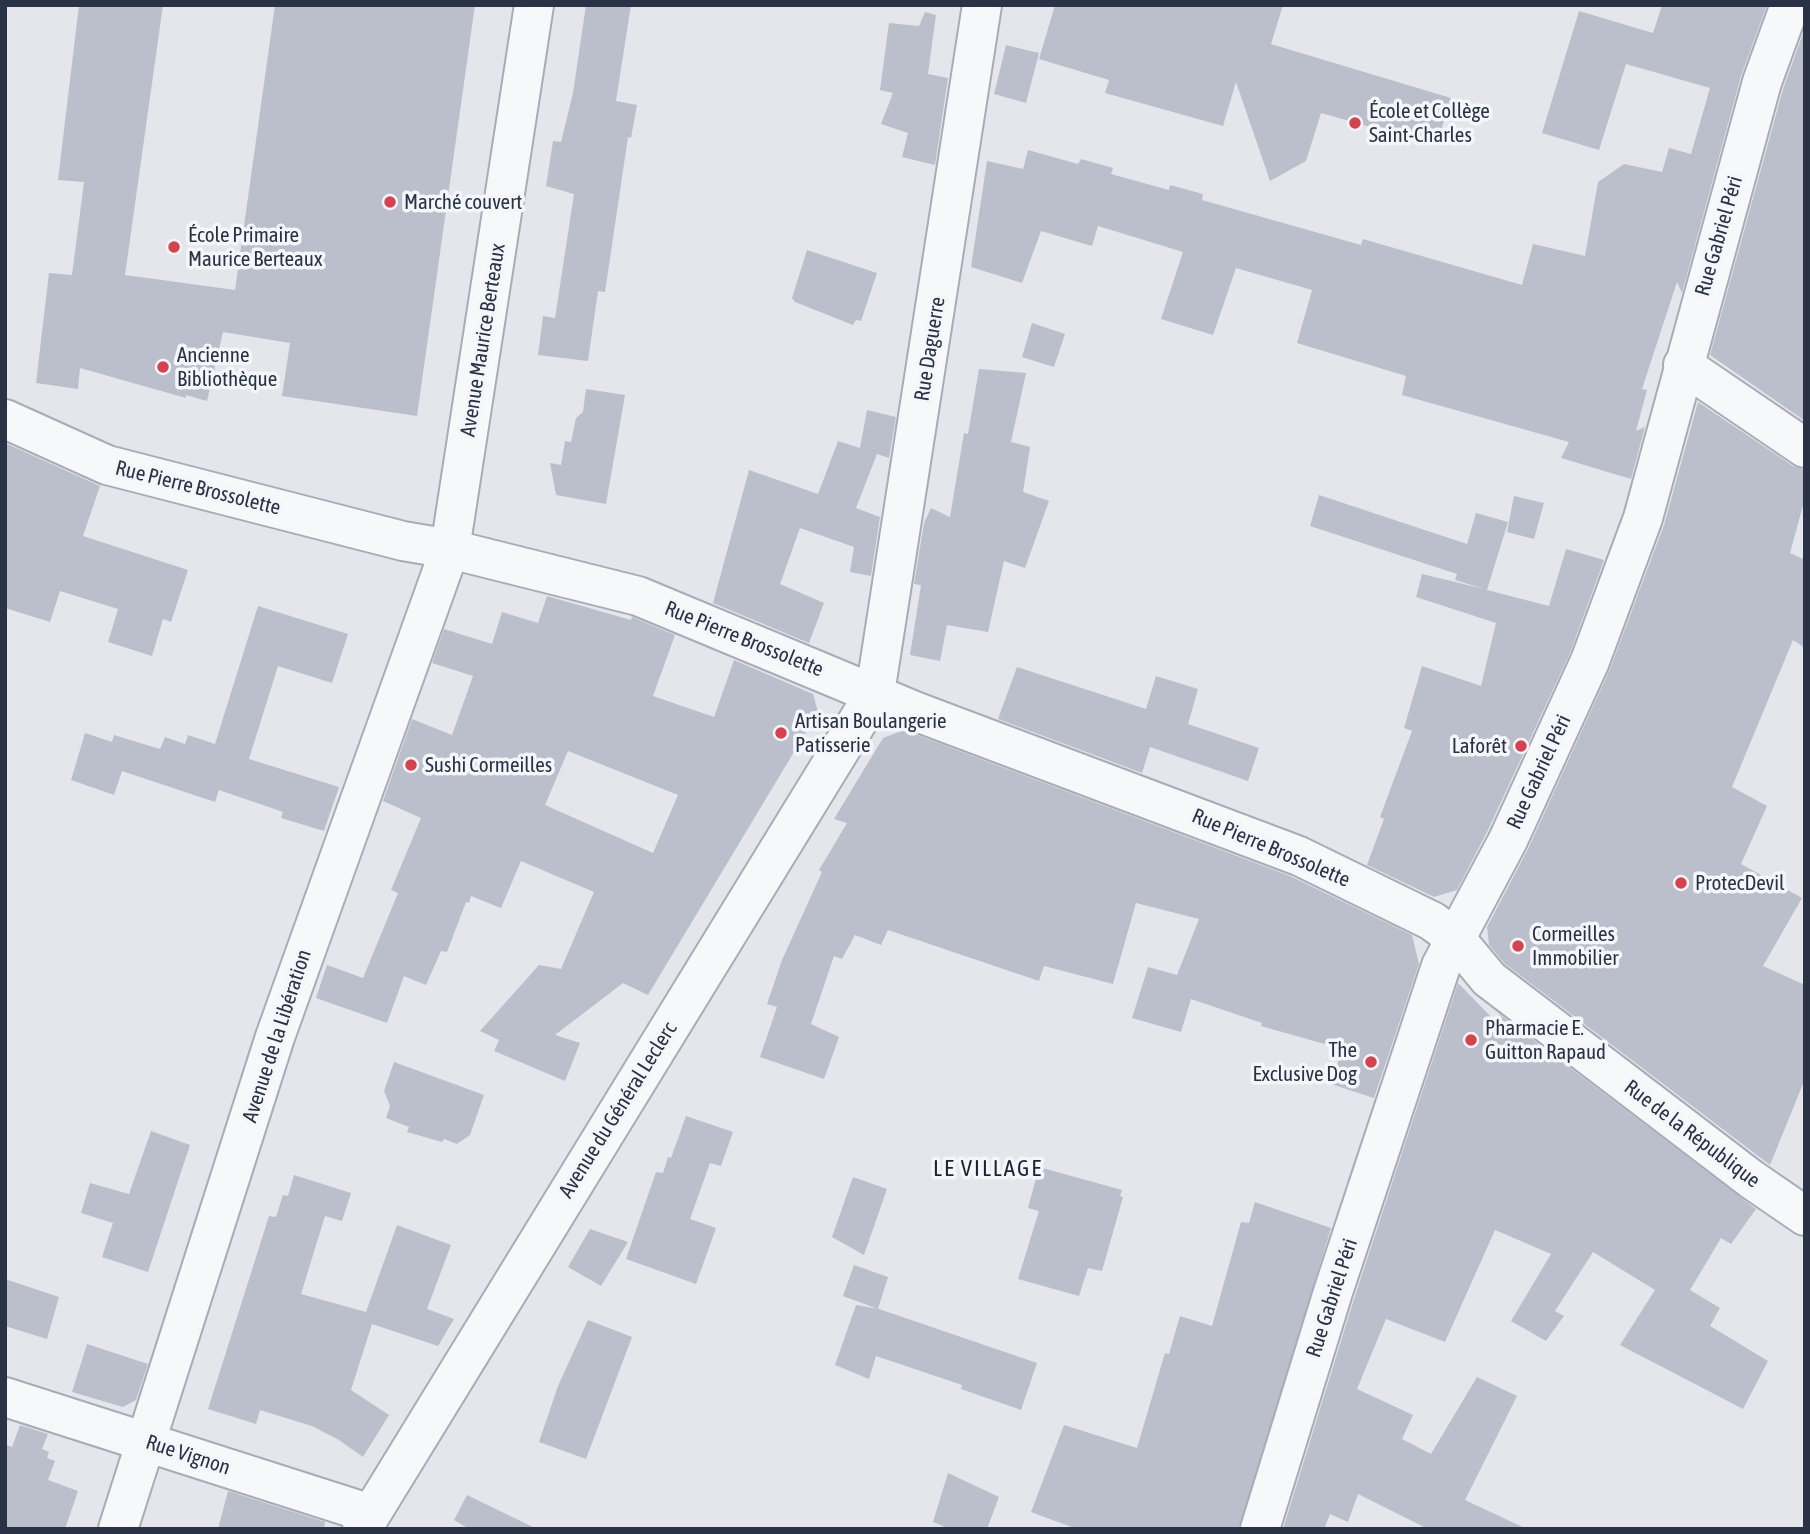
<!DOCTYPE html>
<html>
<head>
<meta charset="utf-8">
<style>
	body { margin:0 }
	#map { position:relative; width:1810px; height:1534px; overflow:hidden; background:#e4e6ec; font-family:"Asap Condensed",sans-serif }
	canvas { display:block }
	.frame { position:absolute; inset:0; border:7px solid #2a3246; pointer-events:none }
</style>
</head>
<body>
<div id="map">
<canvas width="1810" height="1534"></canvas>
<div class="frame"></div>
</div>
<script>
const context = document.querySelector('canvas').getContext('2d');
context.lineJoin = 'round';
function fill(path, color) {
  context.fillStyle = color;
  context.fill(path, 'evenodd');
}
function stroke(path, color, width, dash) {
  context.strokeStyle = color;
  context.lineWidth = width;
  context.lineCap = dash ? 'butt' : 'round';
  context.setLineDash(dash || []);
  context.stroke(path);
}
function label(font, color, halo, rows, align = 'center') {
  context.font = font + ' "Asap Condensed",sans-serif';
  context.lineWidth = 7;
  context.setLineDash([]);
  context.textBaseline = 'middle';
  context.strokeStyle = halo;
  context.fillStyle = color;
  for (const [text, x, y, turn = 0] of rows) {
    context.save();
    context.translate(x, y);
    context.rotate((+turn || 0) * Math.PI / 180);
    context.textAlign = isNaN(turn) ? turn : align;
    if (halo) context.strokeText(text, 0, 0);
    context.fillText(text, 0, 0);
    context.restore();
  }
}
const building = new Path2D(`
	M79,5H163L125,275L235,290L275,5H475L417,416L282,396L290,343L223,332L207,401L186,395V398L80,368L78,389L36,383L49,273L72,275L84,182L58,180Z
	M586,5H631L616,101L637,105L631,138L628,137L605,292L598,291L588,361L538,355L543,316L555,318L574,194L546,186L553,141L561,142L573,93Z
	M1055,5H1283L1271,44L1451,98L1438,140L1414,134L1413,139L1321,113L1306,161L1270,181L1236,82L1223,126L1105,93L1109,80L1039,59Z
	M1662,5H1767L1741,76L1682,293L1677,282L1642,389L1647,390L1636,431L1645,427L1631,479L1561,458L1569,442L1402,395L1406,376L1297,343L1312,290L1236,268L1213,335L1161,319L1183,252L1098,226L1092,246L1041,231L1022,283L971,267L987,161L1023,169L1028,150L1078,164L1081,159L1113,168L1111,174L1169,190L1170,185L1203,194L1202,200L1361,245L1363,239L1522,285L1533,244L1585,256L1598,182L1624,164L1662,172L1669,148L1691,154L1710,88L1626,64L1599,150L1542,133L1579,11L1653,33Z
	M925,12L936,15L928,74L948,78L935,165L902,157L908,133L881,124L893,93L880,90L889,23L919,26Z
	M1805,28V421L1710,355L1783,89Z
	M1006,45L1039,53L1026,103L994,94Z
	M807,250L877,273L861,321L856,320L853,325L795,302L792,298Z
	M1032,323L1065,334L1054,367L1022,357Z
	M979,369L1026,373L1011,442L1030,447L1023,492L1049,501L1025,568L1004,561L988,632L947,625L940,661L910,655L921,585L914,584L924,523L931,508L950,517L964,433L968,434Z
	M586,389L625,395L606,504L556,495L550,463L561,465L565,441L571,442L576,418L583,412Z
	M1698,402L1793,466L1805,470V498L1790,553L1805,560V648L1793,640L1732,787L1767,806L1741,864L1802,898L1763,966L1805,985V1079L1770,1165L1504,963L1489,945L1487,927L1528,849L1610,669L1664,525Z
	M867,410L896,417L889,458L877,454L856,508L880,517L871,576L850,572L854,547L800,528L780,584L824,603L809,643L713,603L749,470L818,494L838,441L860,448Z
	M5,443L100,486L83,536L188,570L171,622L163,619L152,656L108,642L118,609L60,591L50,622L5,608Z
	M1319,495L1467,544L1476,513L1508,522L1487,590L1549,606L1566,549L1604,560L1570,653L1488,830L1457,890L1434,897L1367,865L1384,819L1380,817L1412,731L1404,728L1422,666L1481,686L1496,623L1416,597L1422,574L1484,589L1455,580L1457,574L1310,526Z
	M1514,496L1544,503L1534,539L1507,532Z
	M547,596L631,620L632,617L675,635L653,696L714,717L734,660L813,694L818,712L648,995L623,983L555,1035L580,1043L565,1081L494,1051L499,1040L480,1031L539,965L561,969L594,892L521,861L501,908L471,896L469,903L466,902L447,952L441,951L426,985L404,976L387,1023L316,998L327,965L363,978L398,893L391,890L421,818L383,801L412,719L452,735L473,676L432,663L444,629L492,644L502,612L538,623ZM568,751L678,795L653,853L545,805Z
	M258,606L348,634L332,683L278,666L249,759L339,787L324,831L281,818L283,812L219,790L215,802L122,771L114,795L71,780L85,733L112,742L114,735L160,749L165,737L185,744L188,735L215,744Z
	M1017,667L1146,709L1156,676L1198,689L1188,724L1259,748L1248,781L1150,747L1142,773L998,719Z
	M904,730L1290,876L1412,935L1419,964L1374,1098L1331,1084L1342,1049L1261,1026L1262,1023L1191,999L1181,1032L1132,1018L1148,967L1177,975L1199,919L1136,903L1113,984L1044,966L1039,981L888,930L881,945L855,935L842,959L834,956L811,1024L839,1037L824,1079L760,1057L777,1007L767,1004L782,960L822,872L819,870L847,823L834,819L883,738Z
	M1458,983L1501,1027L1499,1014L1756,1209L1731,1244L1721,1238L1690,1290L1720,1308L1710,1326L1768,1361L1743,1409L1620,1345L1655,1290L1593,1252L1555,1311L1564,1316L1546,1341L1511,1321L1551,1254L1495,1230L1445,1342L1386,1319L1357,1389L1413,1415L1402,1439L1431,1454L1477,1377L1517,1396L1465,1500L1527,1529H1428L1358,1494L1348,1522L1330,1514L1324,1529H1283L1354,1299Z
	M394,1062L484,1095L470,1135L457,1144L444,1139L442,1142L407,1132L409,1127L386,1118L390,1106L384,1091Z
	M686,1116L733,1132L721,1166L710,1163L690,1219L716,1228L696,1284L626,1259L656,1172L663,1173L668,1157L671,1158Z
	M151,1131L190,1145L148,1272L102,1257L113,1223L81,1213L90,1183L129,1194Z
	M1039,1167L1122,1190L1120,1196L1123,1197L1102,1271L1088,1268L1079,1296L1018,1279L1039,1211L1028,1208Z
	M294,1175L351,1193L342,1221L325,1216L301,1294L366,1312L397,1225L451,1245L427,1309L454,1319L438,1346L372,1324L351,1390L389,1415L363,1457L339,1440L312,1426L260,1410L256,1424L208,1409L269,1216L276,1217L283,1195L288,1196Z
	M853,1177L887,1189L864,1255L832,1237Z
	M1255,1202L1331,1228L1239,1529H1077L1031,1512L1064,1425L1137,1448L1165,1353L1169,1354L1180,1316L1212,1326L1241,1222L1249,1223Z
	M590,1229L628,1242L601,1286L568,1267Z
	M854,1265L888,1277L878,1309L843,1296Z
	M5,1279L59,1297L47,1339L5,1326Z
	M856,1305L879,1309L1037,1363L1021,1410L961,1389L962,1385L876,1356L869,1379L835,1365Z
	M588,1320L632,1337L586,1459L539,1442L558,1386Z
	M87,1344L148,1364L136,1400L123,1407L72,1392Z
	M20,1425L48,1434L42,1449L49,1452L47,1458L55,1461L48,1480L78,1491L65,1529H5V1444L12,1447Z
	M948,1473L999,1497L987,1529H950L933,1522Z
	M228,1491L325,1522L324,1529H218Z
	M467,1495L537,1529H469L454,1520Z`);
const minor = new Path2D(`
	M1683,365L1805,448
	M5,419L107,465L403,541L450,549L638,596L917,712L1299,856L1432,921L1455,938L1489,979L1751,1179L1805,1216
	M5,1397L371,1514
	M118,1529L275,1037L450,549L534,5
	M362,1529L875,693L982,5
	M1260,1529L1333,1292L1441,966L1508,840L1590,661L1643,518L1762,82L1790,5`);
const markers = [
	[1355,123,7,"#d8424e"],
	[390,202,7,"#d8424e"],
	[174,247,7,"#d8424e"],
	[163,367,7,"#d8424e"],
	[781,733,7,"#d8424e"],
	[1521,746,7,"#d8424e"],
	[411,765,7,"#d8424e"],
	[1681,883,7,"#d8424e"],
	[1518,946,7,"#d8424e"],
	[1471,1040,7,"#d8424e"],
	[1371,1062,7,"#d8424e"]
];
const poiNames = [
	["École et Collège",1369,111],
	["Saint-Charles",1369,135],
	["Marché couvert",404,202],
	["École Primaire",188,235],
	["Maurice Berteaux",188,259],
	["Ancienne",177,355],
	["Bibliothèque",177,379],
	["Artisan Boulangerie",795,721],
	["Patisserie",795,745],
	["Laforêt",1507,746,"right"],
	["Sushi Cormeilles",425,765],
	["ProtecDevil",1695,883],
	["Cormeilles",1532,934],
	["Immobilier",1532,958],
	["Pharmacie E.",1485,1028],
	["Guitton Rapaud",1485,1052],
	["The",1357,1050,"right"],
	["Exclusive Dog",1357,1074,"right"]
];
const streetNames = [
	["Rue Gabriel Péri",1719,236,-74],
	["Avenue Maurice Berteaux",483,340,-81],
	["Rue Daguerre",930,349,-81],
	["Rue Pierre Brossolette",198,488,14],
	["Rue Pierre Brossolette",744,639,22],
	["Rue Gabriel Péri",1539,772,-65],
	["Rue Pierre Brossolette",1271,848,23],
	["Avenue de la Libération",277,1036,-72],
	["Avenue du Général Leclerc",618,1110,-58],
	["Rue de la République",1692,1134,37],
	["Rue Gabriel Péri",1332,1298,-72],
	["Rue Vignon",188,1455,18]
];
const neighbourhoodNames = [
	["LE VILLAGE",988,1169]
];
fill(building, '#babfcb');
stroke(minor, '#a8acb7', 42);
stroke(minor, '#f7f8fa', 38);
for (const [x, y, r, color] of markers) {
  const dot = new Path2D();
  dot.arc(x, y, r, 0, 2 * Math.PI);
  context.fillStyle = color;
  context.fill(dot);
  stroke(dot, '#f4f6f9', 2.5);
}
label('21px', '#2a3246', '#f4f6f9', poiNames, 'left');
label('21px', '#2a3246', '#f4f6f9', streetNames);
context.letterSpacing = '2px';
label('23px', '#1c2337', '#f4f6f9', neighbourhoodNames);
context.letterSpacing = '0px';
</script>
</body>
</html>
